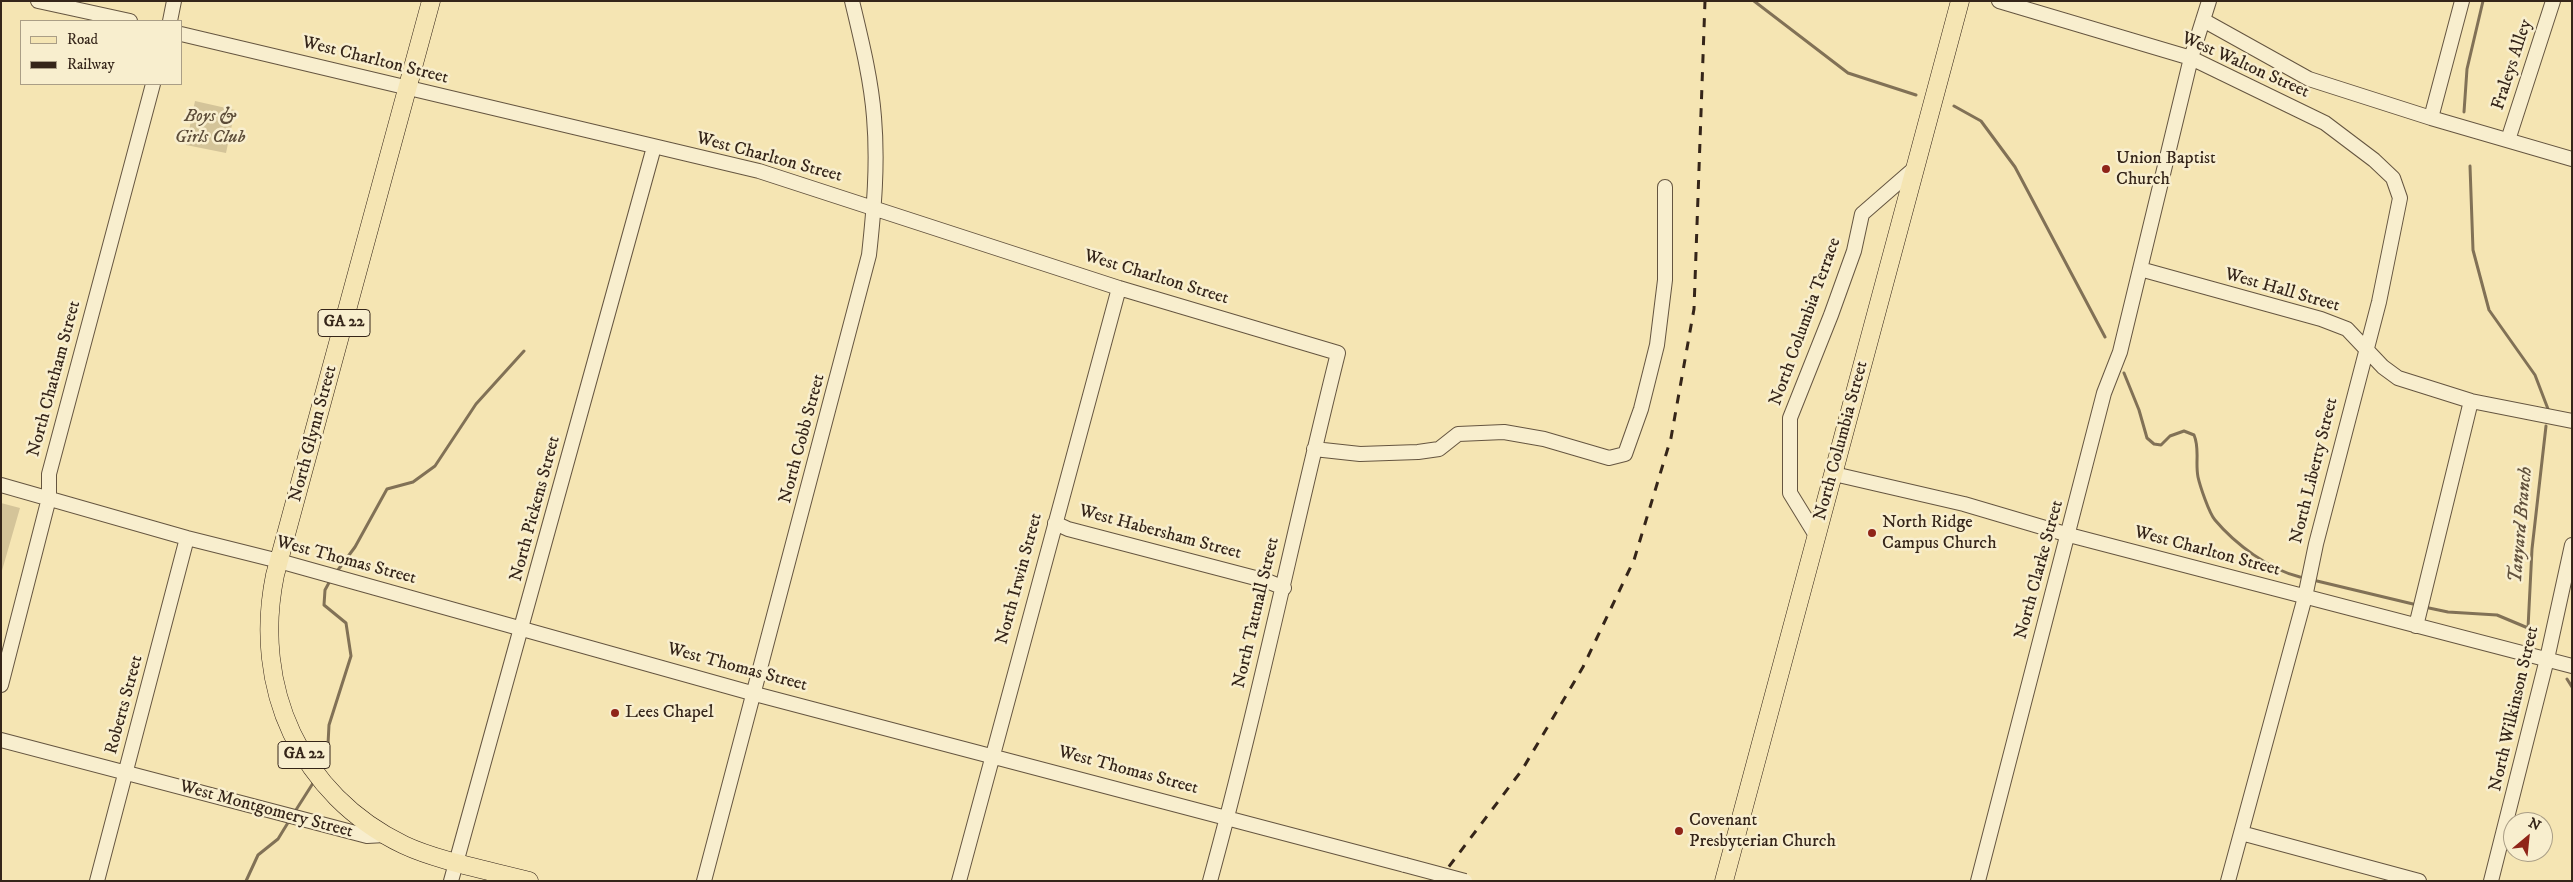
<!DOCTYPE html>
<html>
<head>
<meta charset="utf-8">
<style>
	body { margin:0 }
	#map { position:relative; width:2573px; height:882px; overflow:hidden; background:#f5e5b3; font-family:"IM FELL DW Pica",serif }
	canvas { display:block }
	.frame { position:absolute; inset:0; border:2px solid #352519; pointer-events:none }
	.legend { position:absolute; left:20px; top:20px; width:162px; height:65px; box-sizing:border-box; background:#f8eece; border:1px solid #aa9e86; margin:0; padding:6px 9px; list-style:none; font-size:15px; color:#352519 }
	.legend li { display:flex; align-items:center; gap:10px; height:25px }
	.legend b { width:25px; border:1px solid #aa9e86 }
	.north { position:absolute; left:2503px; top:812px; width:50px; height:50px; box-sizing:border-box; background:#f8eece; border:1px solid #aa9e86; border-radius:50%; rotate:28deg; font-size:14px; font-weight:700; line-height:20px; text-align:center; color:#352519 }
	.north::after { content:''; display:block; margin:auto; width:18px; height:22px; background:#8f2418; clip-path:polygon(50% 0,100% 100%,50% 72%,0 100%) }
</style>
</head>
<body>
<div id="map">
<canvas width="2573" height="882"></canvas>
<div class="frame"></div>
<ul class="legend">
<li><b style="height:6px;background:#f5e5b3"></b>Road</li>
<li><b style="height:6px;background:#352519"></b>Railway</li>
</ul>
<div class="north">N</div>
</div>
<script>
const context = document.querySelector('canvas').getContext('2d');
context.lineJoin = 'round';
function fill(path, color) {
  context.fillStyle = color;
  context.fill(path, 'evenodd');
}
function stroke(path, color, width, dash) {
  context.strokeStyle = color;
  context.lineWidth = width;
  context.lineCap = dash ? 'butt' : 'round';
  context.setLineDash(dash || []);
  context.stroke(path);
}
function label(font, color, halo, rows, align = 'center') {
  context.font = font + ' "IM FELL DW Pica",serif';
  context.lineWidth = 5;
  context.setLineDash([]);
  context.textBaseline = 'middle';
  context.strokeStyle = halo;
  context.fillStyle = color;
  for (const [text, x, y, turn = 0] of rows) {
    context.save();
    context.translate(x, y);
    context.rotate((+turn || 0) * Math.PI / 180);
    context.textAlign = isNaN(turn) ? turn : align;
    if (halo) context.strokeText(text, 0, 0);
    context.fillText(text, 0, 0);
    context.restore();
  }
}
const green = new Path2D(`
	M195,101L235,110L226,153L186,145Z
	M1,503L20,508L1,574Z`);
const stream = new Path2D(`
	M1754,1L1848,73L1916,95
	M1954,106L1981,121L2015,167L2105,337
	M2464,112L2467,69L2483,1
	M2470,166L2473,250L2489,310L2535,375L2548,409
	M2124,373L2139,410L2147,438L2154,444L2161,445L2170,436L2184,431L2194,435C2200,449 2195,462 2198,477C2200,486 2209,513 2215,520C2235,544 2270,570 2300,577
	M335,574L355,547L387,489L413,482L435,466L476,404L524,351
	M2317,581L2413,604
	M2429,608L2448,612L2497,615L2528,628L2532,549L2546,426
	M2567,679L2572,687
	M320,768L328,744L329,725L351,656L346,623L324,605L325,590L331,579
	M294,813L315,780
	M246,881L258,855L278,839L289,821`);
const minor = new Path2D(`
	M38,1L130,21
	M1999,1L2191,58L2325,123L2374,160L2393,178L2400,198L2379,302L2316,544L2305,597L2228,881
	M2203,20L2309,79L2431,118L2572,159
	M170,21L174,1
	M181,34L759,171L1119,288L1338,353C1294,529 1258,706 1210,881
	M2431,118L2462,1
	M2508,140L2553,1
	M2140,269L2321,319L2347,329L2383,367L2398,378L2471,401L2572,421
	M1314,449L1360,454L1418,452L1439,449L1458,434L1504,432L1544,439L1609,458L1625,454L1641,409L1657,345L1665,280V187
	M1834,474L1964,504L2069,535L2572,666
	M1,485L187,538L279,561L755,694L1405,865
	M1055,523L1068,529L1267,581L1284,588
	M1817,537L1790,493V418L1831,315L1854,251L1862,214L1916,167
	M2416,626L2471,401
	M1,685L49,498V474L153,84
	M1,740L367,836L385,835
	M2241,833L2419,881
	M97,881L187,538
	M451,881L654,147
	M704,881L869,255C874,209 878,164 874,117C871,78 861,39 852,1
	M959,881L1119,288
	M1978,881L2104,393L2120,352L2191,58L2209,1
	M2491,881L2547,659L2572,545`);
const major = new Path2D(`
	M431,1L275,575C252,687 300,795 404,845C438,861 492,871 529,881
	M1724,881L1960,1`);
const rail = new Path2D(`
	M1438,881L1522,770L1583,667L1634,560L1671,438L1694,309L1705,1`);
const minorBridge = new Path2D(`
	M1405,865L1465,881`);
const markers = [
	[2106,169,5,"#8f2418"],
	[1872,533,5,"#8f2418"],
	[615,713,5,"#8f2418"],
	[1679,831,5,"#8f2418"]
];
const shields = [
	[344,323,52],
	[304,755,52]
];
const shieldNames = [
	["GA 22",344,323],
	["GA 22",304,755]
];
const streetNames = [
	["West Charlton Street",375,61,14],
	["Fraleys Alley",2513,65,-72],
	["West Walton Street",2245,66,24],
	["West Charlton Street",769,158,15],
	["West Charlton Street",1156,278,17],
	["West Hall Street",2282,291,16],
	["North Columbia Terrace",1806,322,-70],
	["North Chatham Street",55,379,-75],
	["North Glynn Street",314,434,-75],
	["North Cobb Street",803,439,-75],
	["North Columbia Street",1842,441,-75],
	["North Liberty Street",2315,471,-76],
	["North Pickens Street",536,509,-75],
	["West Habersham Street",1160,533,15],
	["West Charlton Street",2207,552,15],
	["West Thomas Street",346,561,15],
	["North Clarke Street",2040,570,-75],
	["North Irwin Street",1020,579,-75],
	["North Tattnall Street",1257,613,-77],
	["West Thomas Street",737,668,15],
	["Roberts Street",125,705,-75],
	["North Wilkinson Street",2515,709,-77],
	["West Thomas Street",1128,771,15],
	["West Montgomery Street",266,810,15]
];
const parkNames = [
	["Boys &",210,117],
	["Girls Club",210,138]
];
const poiNames = [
	["Union Baptist",2116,159],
	["Church",2116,180],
	["North Ridge",1882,523],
	["Campus Church",1882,544],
	["Lees Chapel",625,713],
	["Covenant",1689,821],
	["Presbyterian Church",1689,842]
];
const waterNames = [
	["Tanyard Branch",2522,525,-85]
];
fill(green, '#d4c499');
stroke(stream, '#817156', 3);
stroke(minor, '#655540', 16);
stroke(major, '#352519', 19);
stroke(minor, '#f8eece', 14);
stroke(major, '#f5e5b3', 18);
stroke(rail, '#352519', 3, [9, 9]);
stroke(minorBridge, '#655540', 16, []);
stroke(minorBridge, '#f8eece', 14);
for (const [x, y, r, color] of markers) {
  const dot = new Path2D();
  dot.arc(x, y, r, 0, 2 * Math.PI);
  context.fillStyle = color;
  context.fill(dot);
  stroke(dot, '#f8eece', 2);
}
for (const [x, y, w] of shields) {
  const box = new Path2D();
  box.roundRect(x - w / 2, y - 13.5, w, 27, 4);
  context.fillStyle = '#f8eece';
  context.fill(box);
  stroke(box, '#352519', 1);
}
label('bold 16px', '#352519', null, shieldNames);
label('18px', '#352519', '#f8eece', streetNames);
label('italic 18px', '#5d4d39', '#f8eece', parkNames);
label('18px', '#352519', '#f8eece', poiNames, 'left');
label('italic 19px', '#61513d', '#f8eece', waterNames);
</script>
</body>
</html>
